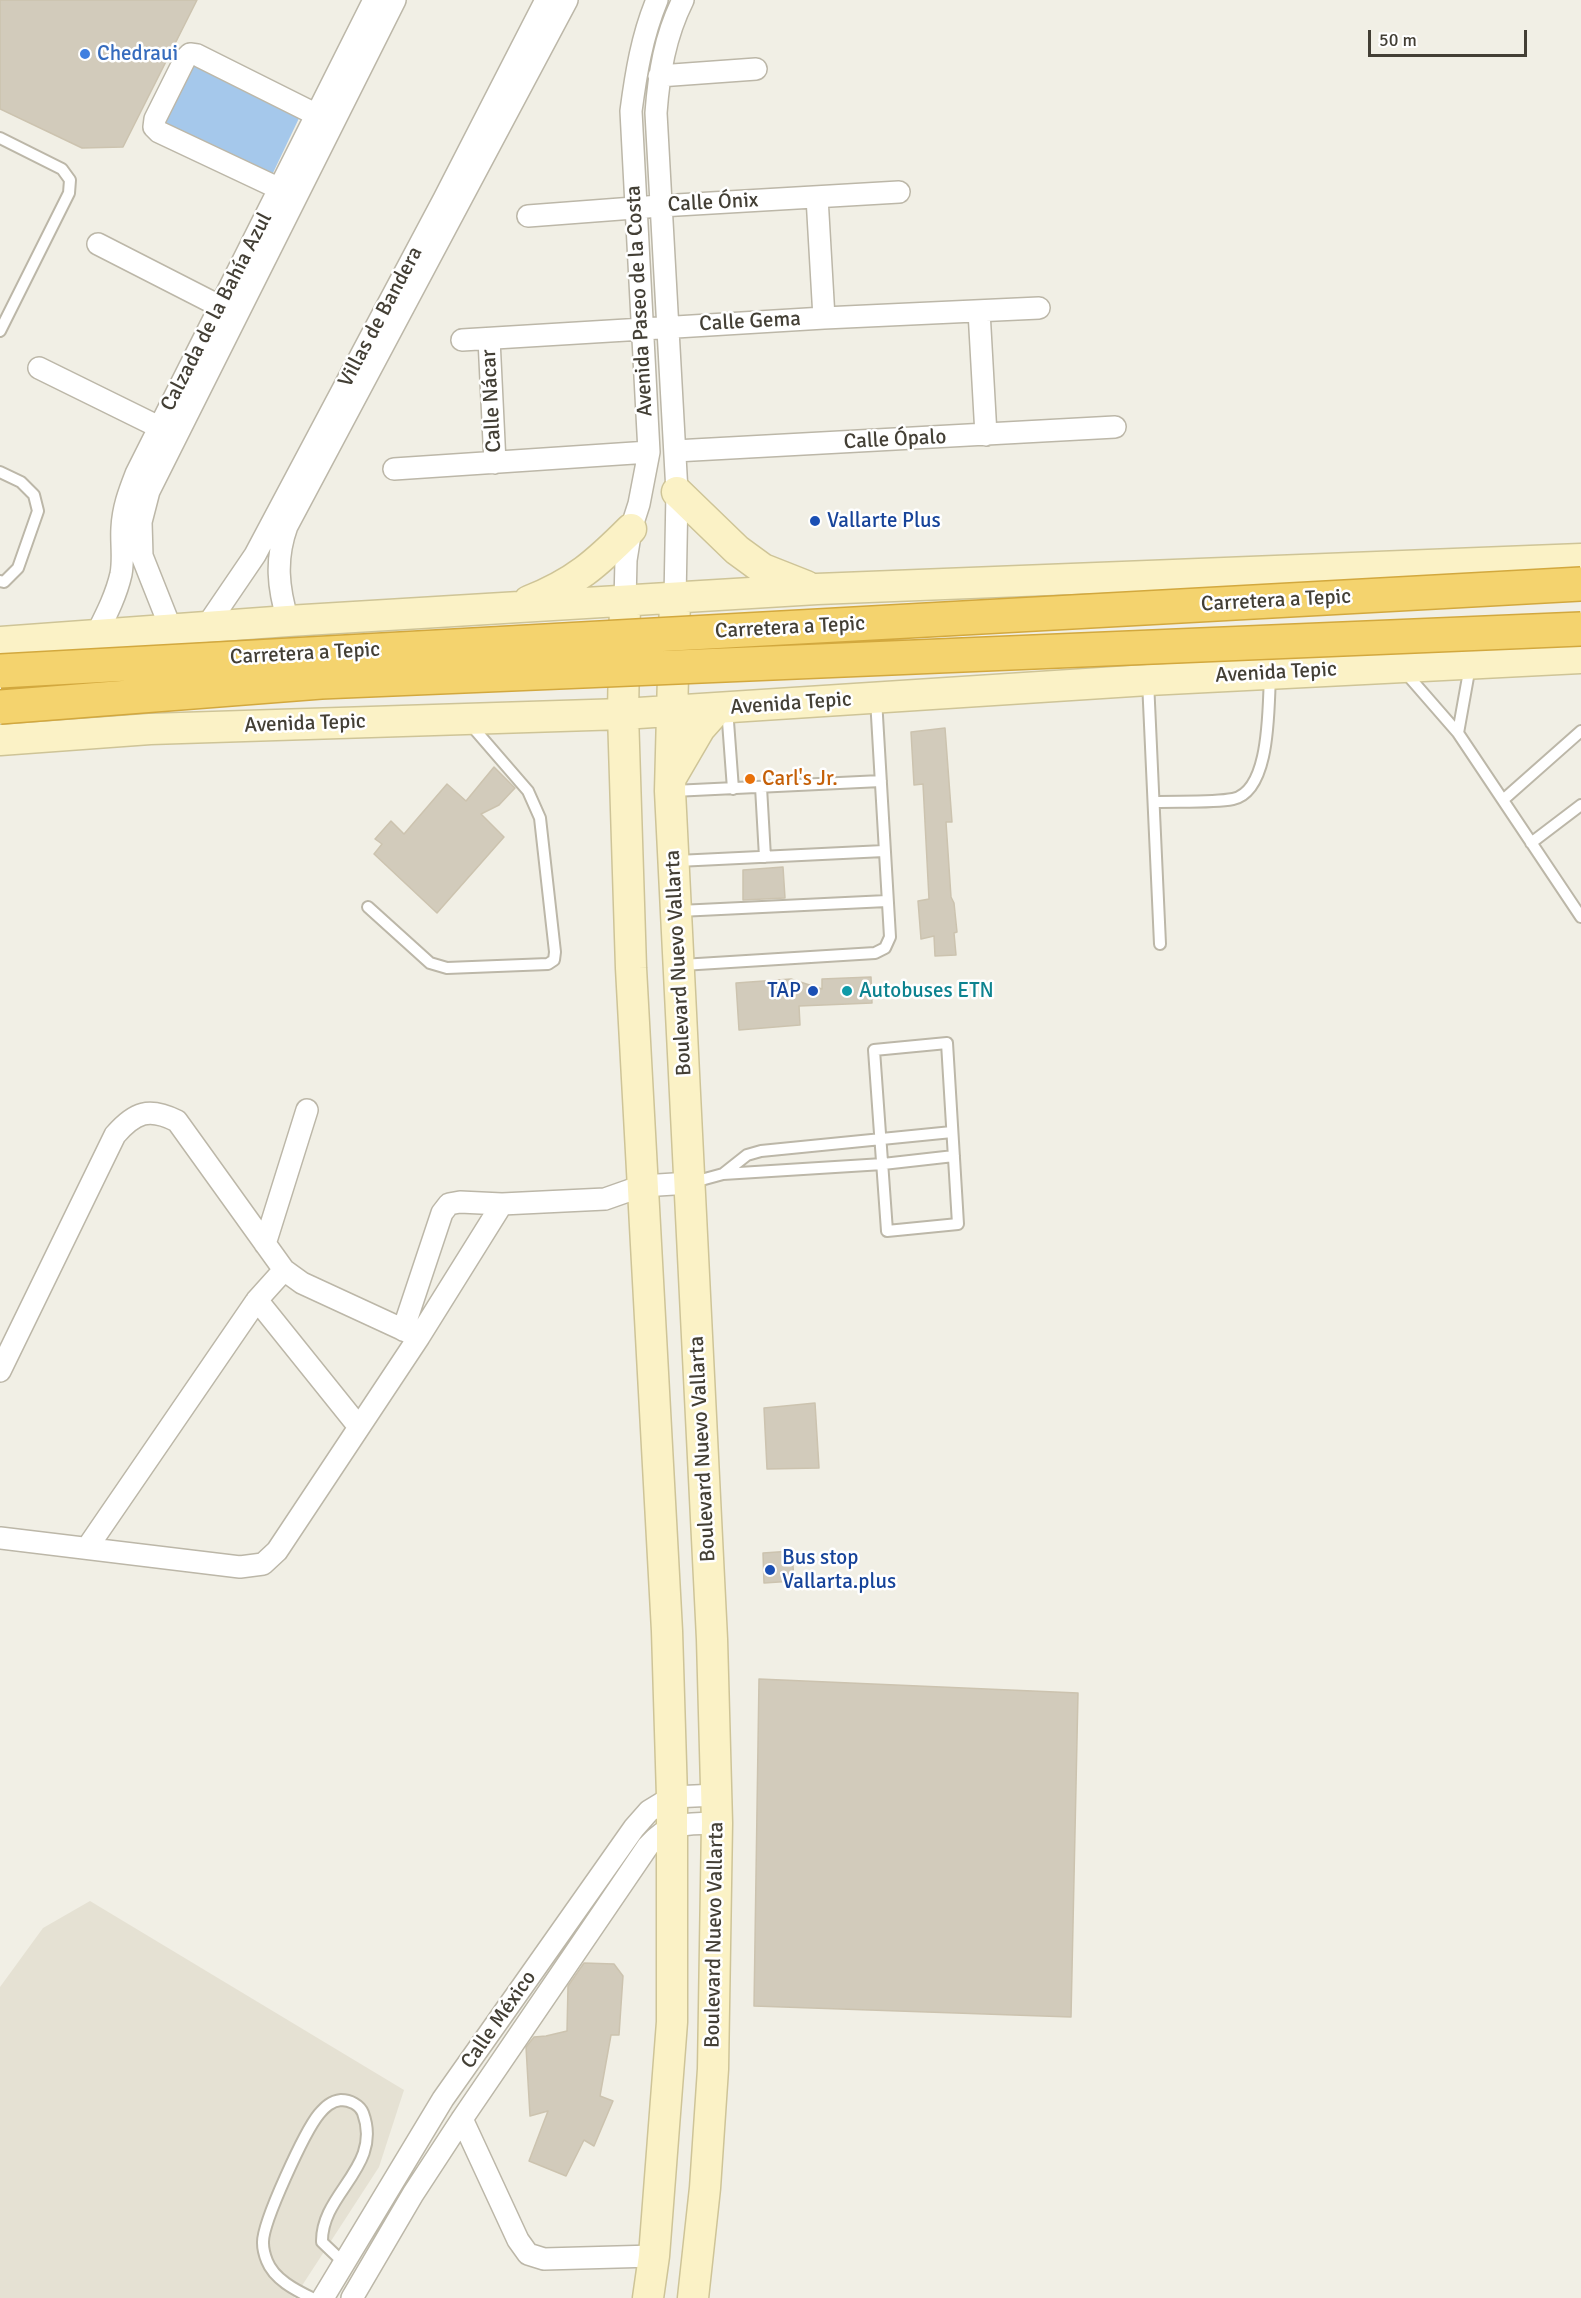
<!DOCTYPE html>
<html>
<head>
<meta charset="utf-8">
<style>
	body { margin:0 }
	#map { position:relative; width:1581px; height:2298px; overflow:hidden; background:#f1efe5; font-family:Signika,sans-serif }
	canvas { display:block }
	.scale { position:absolute; left:1368px; top:30px; width:159px; height:27px; box-sizing:border-box; border:3px solid #433f35; border-top:0; padding-left:8px; font-size:18px; line-height:21px; white-space:nowrap; color:#433f35; -webkit-text-stroke:4px #fff; paint-order:stroke }
</style>
</head>
<body>
<div id="map">
<canvas width="1581" height="2298"></canvas>
<div class="scale">50 m</div>
</div>
<script>
const context = document.querySelector('canvas').getContext('2d');
context.lineJoin = 'round';
function fill(path, color) {
  context.fillStyle = color;
  context.fill(path, 'evenodd');
}
function stroke(path, color, width, dash) {
  context.strokeStyle = color;
  context.lineWidth = width;
  context.lineCap = dash ? 'butt' : 'round';
  context.setLineDash(dash || []);
  context.stroke(path);
}
function label(font, color, halo, rows, align = 'center') {
  context.font = font + ' Signika,sans-serif';
  context.lineWidth = 5;
  context.setLineDash([]);
  context.textBaseline = 'middle';
  context.strokeStyle = halo;
  context.fillStyle = color;
  for (const [text, x, y, turn = 0] of rows) {
    context.save();
    context.translate(x, y);
    context.rotate((+turn || 0) * Math.PI / 180);
    context.textAlign = isNaN(turn) ? turn : align;
    if (halo) context.strokeText(text, 0, 0);
    context.fillText(text, 0, 0);
    context.restore();
  }
}
const residential = new Path2D(`
	M90,1901L404,2090L379,2167L294,2298H0V1987L43,1928Z`);
const water = new Path2D(`
	M195,63L301,114L272,175L164,124Z`);
const building = new Path2D(`
	M0,0H197L123,147L82,148L0,109Z
	M945,728L952,822H946L951,897L954,903L957,932L954,933L956,955L935,956L934,936L921,939L918,901L929,899L923,784L914,785L911,732Z
	M494,767L515,788L499,805L481,814L504,837L437,913L374,854L382,844L375,839L391,821L404,834L447,784L466,801Z
	M783,867L785,898L743,900V870Z
	M871,977L872,1003L799,1006L800,1025L739,1030L736,983L791,979L822,989V979Z
	M815,1403L819,1468L767,1469L764,1408Z
	M792,1551L794,1581L764,1583L763,1553Z
	M759,1679L1078,1693L1071,2017L754,2006Z
	M584,1963L614,1964L623,1976L619,2035H611L600,2096L613,2101L594,2146L584,2140L566,2176L529,2161L548,2111L530,2116L526,2047L534,2037L546,2036L567,2031L568,1986Z`);
const lane = new Path2D(`
	M0,138L62,169L70,180L69,193L0,331
	M0,472L21,482L34,495L38,511L18,568L4,582L0,581
	M1404,671L1458,733L1581,917
	M1148,681L1160,944
	M727,708L733,789
	M1458,733L1470,666
	M761,787L765,857
	M673,791L881,781
	M1503,800L1581,731
	M1154,802C1177,801 1212,803 1233,799C1271,791 1268,707 1270,677
	M1531,843L1581,805
	M677,861L884,851
	M368,907L430,963L447,968L548,964L554,960L555,952L540,818L528,791L470,724
	M679,911L887,901
	M682,965L875,953L885,948L890,937L876,699
	M947,1043L958,1224L887,1231L874,1050Z
	M723,1174L747,1155L761,1151L952,1132
	M690,1183L723,1174L883,1164L954,1156
	M312,2298C295,2290 274,2279 267,2261C265,2256 263,2248 263,2243C262,2223 305,2131 319,2114C325,2107 331,2101 341,2100C350,2100 360,2105 363,2113C383,2167 321,2193 322,2242L344,2263`);
const street = new Path2D(`
	M659,76L756,69
	M280,189L159,132L154,127L155,119L185,59L190,54L197,55L329,121
	M817,197L824,318
	M528,216L660,206L899,192
	M98,244L231,312
	M979,311L986,435
	M489,339L495,463
	M462,340L824,318L1039,308
	M39,368L171,433
	M675,451L1115,427
	M394,469L649,452
	M675,599L677,492L656,113C659,73 665,36 683,0
	M625,602L626,560L631,529L639,504L649,452L631,111C636,73 642,36 657,0
	M288,621C278,588 275,559 287,526L567,0
	M206,627L255,555L444,199L546,0
	M171,629L142,556L141,522L149,491L395,0
	M96,635C106,615 116,596 121,574C124,558 121,543 122,528C123,508 129,492 136,474L374,0
	M265,1244L307,1110
	M257,1300L359,1427
	M403,1330L442,1213L449,1204L460,1202L502,1204L605,1199L642,1186L690,1183
	M0,1371L115,1135C135,1112 149,1107 177,1121L284,1270L302,1283L419,1337
	M0,1538L240,1567L263,1564L277,1551L419,1337L502,1204
	M87,1548L257,1300L284,1270
	M462,2119L518,2240L528,2254L544,2259L654,2256
	M323,2298L443,2099L634,1828L649,1811L672,1797L717,1795
	M352,2298L413,2194L462,2119L648,1846C672,1820 684,1825 717,1823`);
const secondary = new Path2D(`
	M677,492L737,550L763,569L806,586
	M675,599L670,791L712,1639L717,1823L713,2069L705,2188L693,2298
	M529,601C575,583 597,563 631,529
	M625,602L623,714L631,968L667,1631L672,1797V2022L654,2256L648,2298
	M0,642L288,621L817,589L1581,559
	M0,740L150,729L623,714L1148,680L1581,658
	M672,776L700,728L717,709`);
const highwayBridge = new Path2D(`
	M0,671L1581,584
	M0,707L321,682L1581,629`);
const markers = [
	[85,54,6,"#3f7fe0"],
	[815,521,6,"#1a4fb4"],
	[750,779,6,"#e8710a"],
	[813,991,6,"#1a4fb4"],
	[847,991,6,"#0f9aa8"],
	[770,1570,6,"#1a4fb4"]
];
const shopNames = [
	["Chedraui",97,54]
];
const streetNames = [
	["Calle Ónix",713,203,-3],
	["Avenida Paseo de la Costa",640,301,-93],
	["Calzada de la Bahía Azul",217,312,-63],
	["Villas de Bandera",381,317,-62],
	["Calle Gema",750,322,-3],
	["Calle Nácar",492,401,-93],
	["Calle Ópalo",895,440,-3],
	["Carretera a Tepic",1276,601,-3],
	["Carretera a Tepic",790,628,-3],
	["Carretera a Tepic",305,654,-3],
	["Avenida Tepic",1276,673,-3],
	["Avenida Tepic",791,704,-4],
	["Avenida Tepic",305,724,-2],
	["Boulevard Nuevo Vallarta",679,963,-93],
	["Boulevard Nuevo Vallarta",703,1449,-93],
	["Boulevard Nuevo Vallarta",715,1935,-89],
	["Calle México",499,2020,-55]
];
const transitNames = [
	["Vallarte Plus",827,521],
	["TAP",801,991,"right"],
	["Bus stop",782,1558],
	["Vallarta.plus",782,1582]
];
const foodNames = [
	["Carl's Jr.",762,779]
];
const cultureNames = [
	["Autobuses ETN",859,991]
];
fill(residential, '#e5e1d3');
fill(water, '#a5c8eb');
fill(building, '#d2cbbb');
stroke(building, '#ccc3af', 1.5);
stroke(lane, '#bcb7a8', 14);
stroke(street, '#bcb7a8', 24);
stroke(secondary, '#cec497', 33);
stroke(lane, '#fff', 10);
stroke(street, '#fff', 21);
stroke(secondary, '#fbf2c6', 30);
stroke(highwayBridge, '#d2a83e', 36, []);
stroke(highwayBridge, '#f4d36e', 33);
for (const [x, y, r, color] of markers) {
  const dot = new Path2D();
  dot.arc(x, y, r, 0, 2 * Math.PI);
  context.fillStyle = color;
  context.fill(dot);
  stroke(dot, '#fff', 2);
}
label('21px', '#366cbe', '#fff', shopNames, 'left');
label('21px', '#433f35', '#fff', streetNames);
label('21px', '#164399', '#fff', transitNames, 'left');
label('21px', '#c56008', '#fff', foodNames, 'left');
label('21px', '#0d838f', '#fff', cultureNames, 'left');
</script>
</body>
</html>
